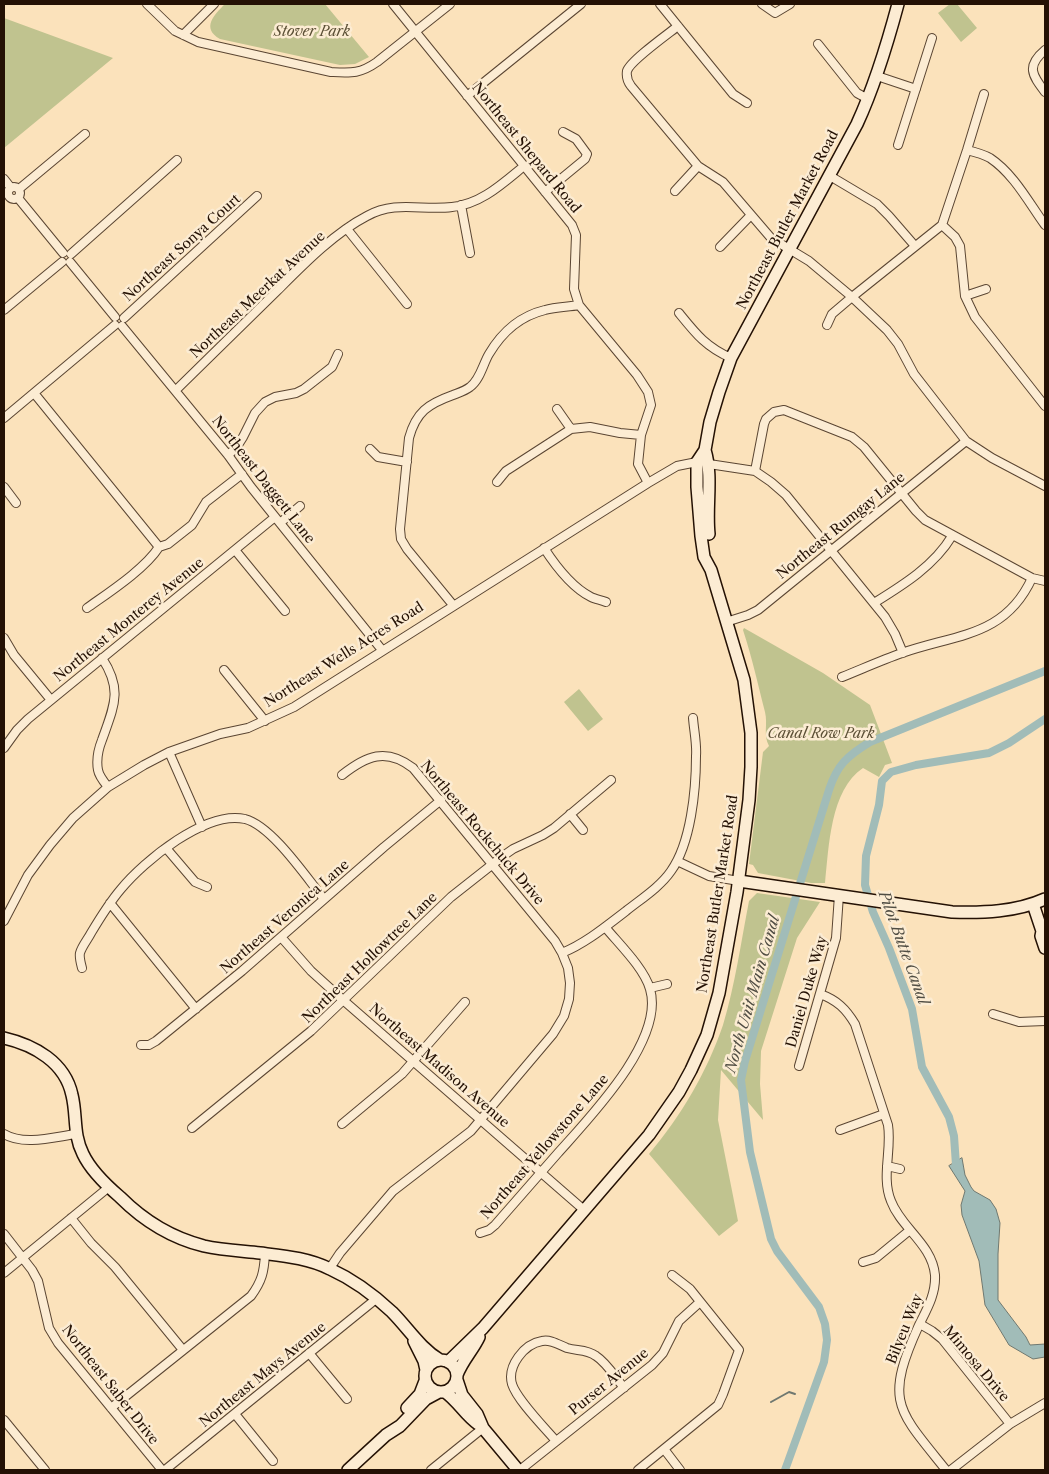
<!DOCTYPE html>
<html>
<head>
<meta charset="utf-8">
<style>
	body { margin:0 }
	#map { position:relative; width:1049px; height:1474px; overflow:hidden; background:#fbe2bb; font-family:"Libre Caslon Text",serif }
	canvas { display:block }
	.frame { position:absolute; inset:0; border:5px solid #241104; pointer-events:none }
</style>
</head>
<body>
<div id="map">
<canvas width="1049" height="1474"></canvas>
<div class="frame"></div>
</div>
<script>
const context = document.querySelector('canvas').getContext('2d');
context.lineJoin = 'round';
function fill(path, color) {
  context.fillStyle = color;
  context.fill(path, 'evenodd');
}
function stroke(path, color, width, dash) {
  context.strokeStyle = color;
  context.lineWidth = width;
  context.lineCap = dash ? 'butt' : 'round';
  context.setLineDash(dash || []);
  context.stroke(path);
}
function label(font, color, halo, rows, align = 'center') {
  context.font = font + ' "Libre Caslon Text",serif';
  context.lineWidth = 5;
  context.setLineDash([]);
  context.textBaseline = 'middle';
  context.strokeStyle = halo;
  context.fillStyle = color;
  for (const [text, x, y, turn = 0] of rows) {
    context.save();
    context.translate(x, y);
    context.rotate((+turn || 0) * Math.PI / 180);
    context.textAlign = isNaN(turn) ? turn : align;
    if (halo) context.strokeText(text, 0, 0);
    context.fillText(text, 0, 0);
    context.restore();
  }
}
const green = new Path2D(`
	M225,4H325L369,57L355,64L340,65L220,39C201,28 214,15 225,4Z
	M950,4H957L977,28L961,42L938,13Z
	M4,18L113,58L4,148Z
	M744,628L823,673L870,705L892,763L885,765L879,777L863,768C830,790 829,847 825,883H811L758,873L753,865L749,864L763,752L769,746C763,735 768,724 765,712C758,685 752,657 743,630Z
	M579,689L603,719L588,731L564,702Z
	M757,893L820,902L797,938L761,1051L760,1084L763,1120L721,1070L718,1120L738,1221L719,1236L649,1154C681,1116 707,1072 723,1025C735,985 741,942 749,901Z`);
const water = new Path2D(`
	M962,1158L965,1175L971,1187L974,1191L990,1200L996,1209L1000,1223L998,1254V1300L1026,1337L1030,1345L1045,1344V1357L1033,1359L1009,1345L985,1305L979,1261L962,1215L961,1205L965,1191L949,1166Z`);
const stream = new Path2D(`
	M771,1402L789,1392L795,1394`);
const canal = new Path2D(`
	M959,1171L956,1165L954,1136L949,1117L922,1067L912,1009L889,948L873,912L865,885L866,856L879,805L882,781L891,772L916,765L989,753L1009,743L1045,719
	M785,1470L824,1362L827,1340L825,1324L819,1307L777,1251L771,1239L750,1152L741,1080L745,1061L829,790C837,765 847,756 870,742L1045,671`);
const street = new Path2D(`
	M147,4L175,31L198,42L331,72C351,73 360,74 377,62L450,4
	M393,4L572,225L576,235L574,289L579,305L637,375L648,392L651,405L641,435L638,464L648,483
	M660,4L733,94L747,103
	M762,4L775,13L790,4
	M678,26C668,34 630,61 627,71C626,77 628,82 631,86L698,166L723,182L771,238L809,261L852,297L887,330L898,344L914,374L966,441L992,458L1045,486
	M183,35L214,4
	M818,44L857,93L868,99
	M1045,50C1026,66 1032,75 1045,92
	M877,76L916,89
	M467,96L581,4
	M898,145L932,38
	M967,150C975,152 983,154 990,158C1014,174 1029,203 1045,225
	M830,176L877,204L889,216L915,246
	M4,179L11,188
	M8 193a6 6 0 1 1 12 0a6 6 0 1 1-12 0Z
	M19,189L85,134
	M675,191L698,166
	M545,192L585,159L587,154L576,139L563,132
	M18,198L63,253
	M461,205L470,253
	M942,225L955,237L960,246L965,296L975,317L1045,406
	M347,229L407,304
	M720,247L751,215
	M71,254L177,160
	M70,262L115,317
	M965,296L986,289
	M4,310L62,262
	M679,313C696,334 706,347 731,358
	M124,318L257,196
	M827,325L832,314L852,297L942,225L967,150L984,94
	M122,326L228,455L251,487L382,650
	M176,390C210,357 243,324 277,291C302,266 334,233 367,216C396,200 422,211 452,207C481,204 502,184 524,166
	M34,393L159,547L168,544L192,525L206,502L242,474
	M557,409L571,429
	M4,418L115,325
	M370,449L378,457L407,462
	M228,455L236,448L243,437L255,413L265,402L275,397L296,393L304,389L332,367L338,354
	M709,464L755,471L771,482L786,495L885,617L895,634L903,653
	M755,471L764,424L766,419L774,412L784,410L852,437L864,447L916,511L925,520L1032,578L1045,581
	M497,482L506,471L571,429L590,427L620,433L641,435
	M4,487L16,503
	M280,523L300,506
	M544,548C555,565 573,588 591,597C595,599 601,600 606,602
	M235,550L285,611
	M874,603C903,585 934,566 952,536
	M453,605L407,549L401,539L400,529L409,438C416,412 428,404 453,395C458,393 465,391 470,387C480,380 483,364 489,354C502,332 520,316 545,310C556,307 568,307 579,305
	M87,608C108,593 145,569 159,547
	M726,622L748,615L758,610L966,441
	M4,638L14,655L51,700
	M102,658C123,690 114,706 102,740C98,750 96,759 98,770C99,776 104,782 108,787
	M224,670L265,721
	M842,677C862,669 882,660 902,653C956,634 1005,637 1032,578
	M4,748L17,730L28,719L275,517
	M169,752L202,827
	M570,814L583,830
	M166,848L195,882L207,887
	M677,861L709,876L739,881
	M110,903L196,1009
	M4,921L28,875L50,845L73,818L108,787L144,765L169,752L220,734L248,728L294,707L648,483L677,466L697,462
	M281,937L311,971L343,1000L584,1210
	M562,953C586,943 605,927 626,911C641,899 660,887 671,871C691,843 696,790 696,756C697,744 694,731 693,718
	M82,968C81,964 79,957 80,953C82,946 88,939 91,933C100,918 109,903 121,889C144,861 206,810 245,819C272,826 306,877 324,899
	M650,988L667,984
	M820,994C837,1000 846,1009 855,1024L888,1125C892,1150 881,1177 891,1201C901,1228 932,1244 935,1275C936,1294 927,1309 919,1325C884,1402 897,1409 946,1470
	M993,1014L1019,1022L1045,1021
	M141,1045H149L156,1041L242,971L384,847L441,800
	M799,1066L836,938L839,895
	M342,1124L402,1074L465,1002
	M192,1128L311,1031L451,897L503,856L513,849L543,835L554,828L611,780
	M840,1130L884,1114
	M4,1134C24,1146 54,1137 76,1134
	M887,1166L900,1169
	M71,1218L91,1243L115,1267L183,1350
	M480,1233L489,1230L495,1225C516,1201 537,1177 558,1153C590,1117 665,1040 650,989C644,968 619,944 605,927
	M4,1234L32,1270L38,1281L49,1328L58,1343L162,1470
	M863,1262L876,1258L910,1230
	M330,1268L340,1253L393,1191L471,1131L553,1034L564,1016L569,999L570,983L568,968L562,953L555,941L413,768C386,747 366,756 342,775
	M4,1273L109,1187
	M920,1324L932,1331L942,1339L1010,1424
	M309,1353L347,1399
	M111,1408L251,1296C262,1281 264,1272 265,1254
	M235,1414L273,1461
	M4,1420L45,1470
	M556,1441C544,1427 517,1400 512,1384C507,1366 524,1344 542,1341C551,1339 559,1345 567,1348C577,1351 587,1349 596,1356C607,1363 615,1377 624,1388
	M664,1449L680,1470
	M165,1470L376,1299
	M431,1470L483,1428
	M520,1470L652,1365L663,1353L679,1321L700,1302
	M638,1470L718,1405L723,1394L739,1350L690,1289L672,1275
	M951,1470L1010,1424L1045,1403`);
const secondary = new Path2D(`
	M705,450C713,476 706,507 709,534
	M739,881L952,912C983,913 1016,912 1045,899
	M1033,904L1042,931L1041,936L1045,948
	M4,1038C34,1045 65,1062 72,1095C77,1115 73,1135 83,1154C91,1171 106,1185 120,1197C143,1220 172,1238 204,1246C222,1250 242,1251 260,1253C284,1256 308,1258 330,1269C352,1279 374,1295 392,1312C408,1328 420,1348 440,1360
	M414,1341L424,1361L426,1370
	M425 1376a16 16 0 1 1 32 0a16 16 0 1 1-32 0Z
	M448,1362L483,1328L649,1135L679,1092L691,1070L707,1035L719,993L737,892L749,800L751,767V733L744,680L711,570L704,557L701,536L697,487V462L705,450L710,422L719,392L731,358L857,124C875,85 887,45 898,4
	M457,1375C462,1361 473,1350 479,1337
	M457,1380L462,1395L477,1414L483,1428L518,1470
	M445,1392C458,1401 465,1415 478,1424
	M407,1408L420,1394L425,1381
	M348,1470L386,1435L400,1426L426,1399L439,1392`);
const parkNames = [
	["Stover Park",312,32],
	["Canal Row Park",821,734]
];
const streetNames = [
	["Northeast Shepard Road",526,148,51],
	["Northeast Butler Market Road",788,220,-62],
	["Northeast Sonya Court",182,248,-42],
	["Northeast Meerkat Avenue",258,295,-43],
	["Northeast Daggett Lane",263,480,52],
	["Northeast Rumgay Lane",841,526,-39],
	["Northeast Monterey Avenue",129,620,-39],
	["Northeast Wells Acres Road",344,655,-32],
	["Northeast Rockchuck Drive",482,833,50],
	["Northeast Butler Market Road",718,894,-81],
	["Northeast Veronica Lane",285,917,-41],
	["Northeast Hollowtree Lane",370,958,-44],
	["Daniel Duke Way",807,992,-74],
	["Northeast Madison Avenue",439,1066,41],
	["Northeast Yellowstone Lane",545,1147,-49],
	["Bilyeu Way",905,1329,-68],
	["Mimosa Drive",976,1364,50],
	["Northeast Mays Avenue",263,1375,-39],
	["Purser Avenue",609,1382,-39],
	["Northeast Saber Drive",110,1385,52]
];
const waterNames = [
	["Pilot Butte Canal",903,948,70],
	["North Unit Main Canal",753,994,-74]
];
fill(green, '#c0c38f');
fill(water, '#a1bcb8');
stroke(water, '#6f7870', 1);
stroke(stream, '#6f7870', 2);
stroke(canal, '#a1bcb8', 8);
stroke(street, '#5a4532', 10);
stroke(secondary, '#241104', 14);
stroke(street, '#fcecd3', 8);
stroke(secondary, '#fcecd3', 11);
label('italic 14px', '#5b4f35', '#fcecd3', parkNames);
label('14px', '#241104', '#fcecd3', streetNames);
label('italic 15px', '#504d43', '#fcecd3', waterNames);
</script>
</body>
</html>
